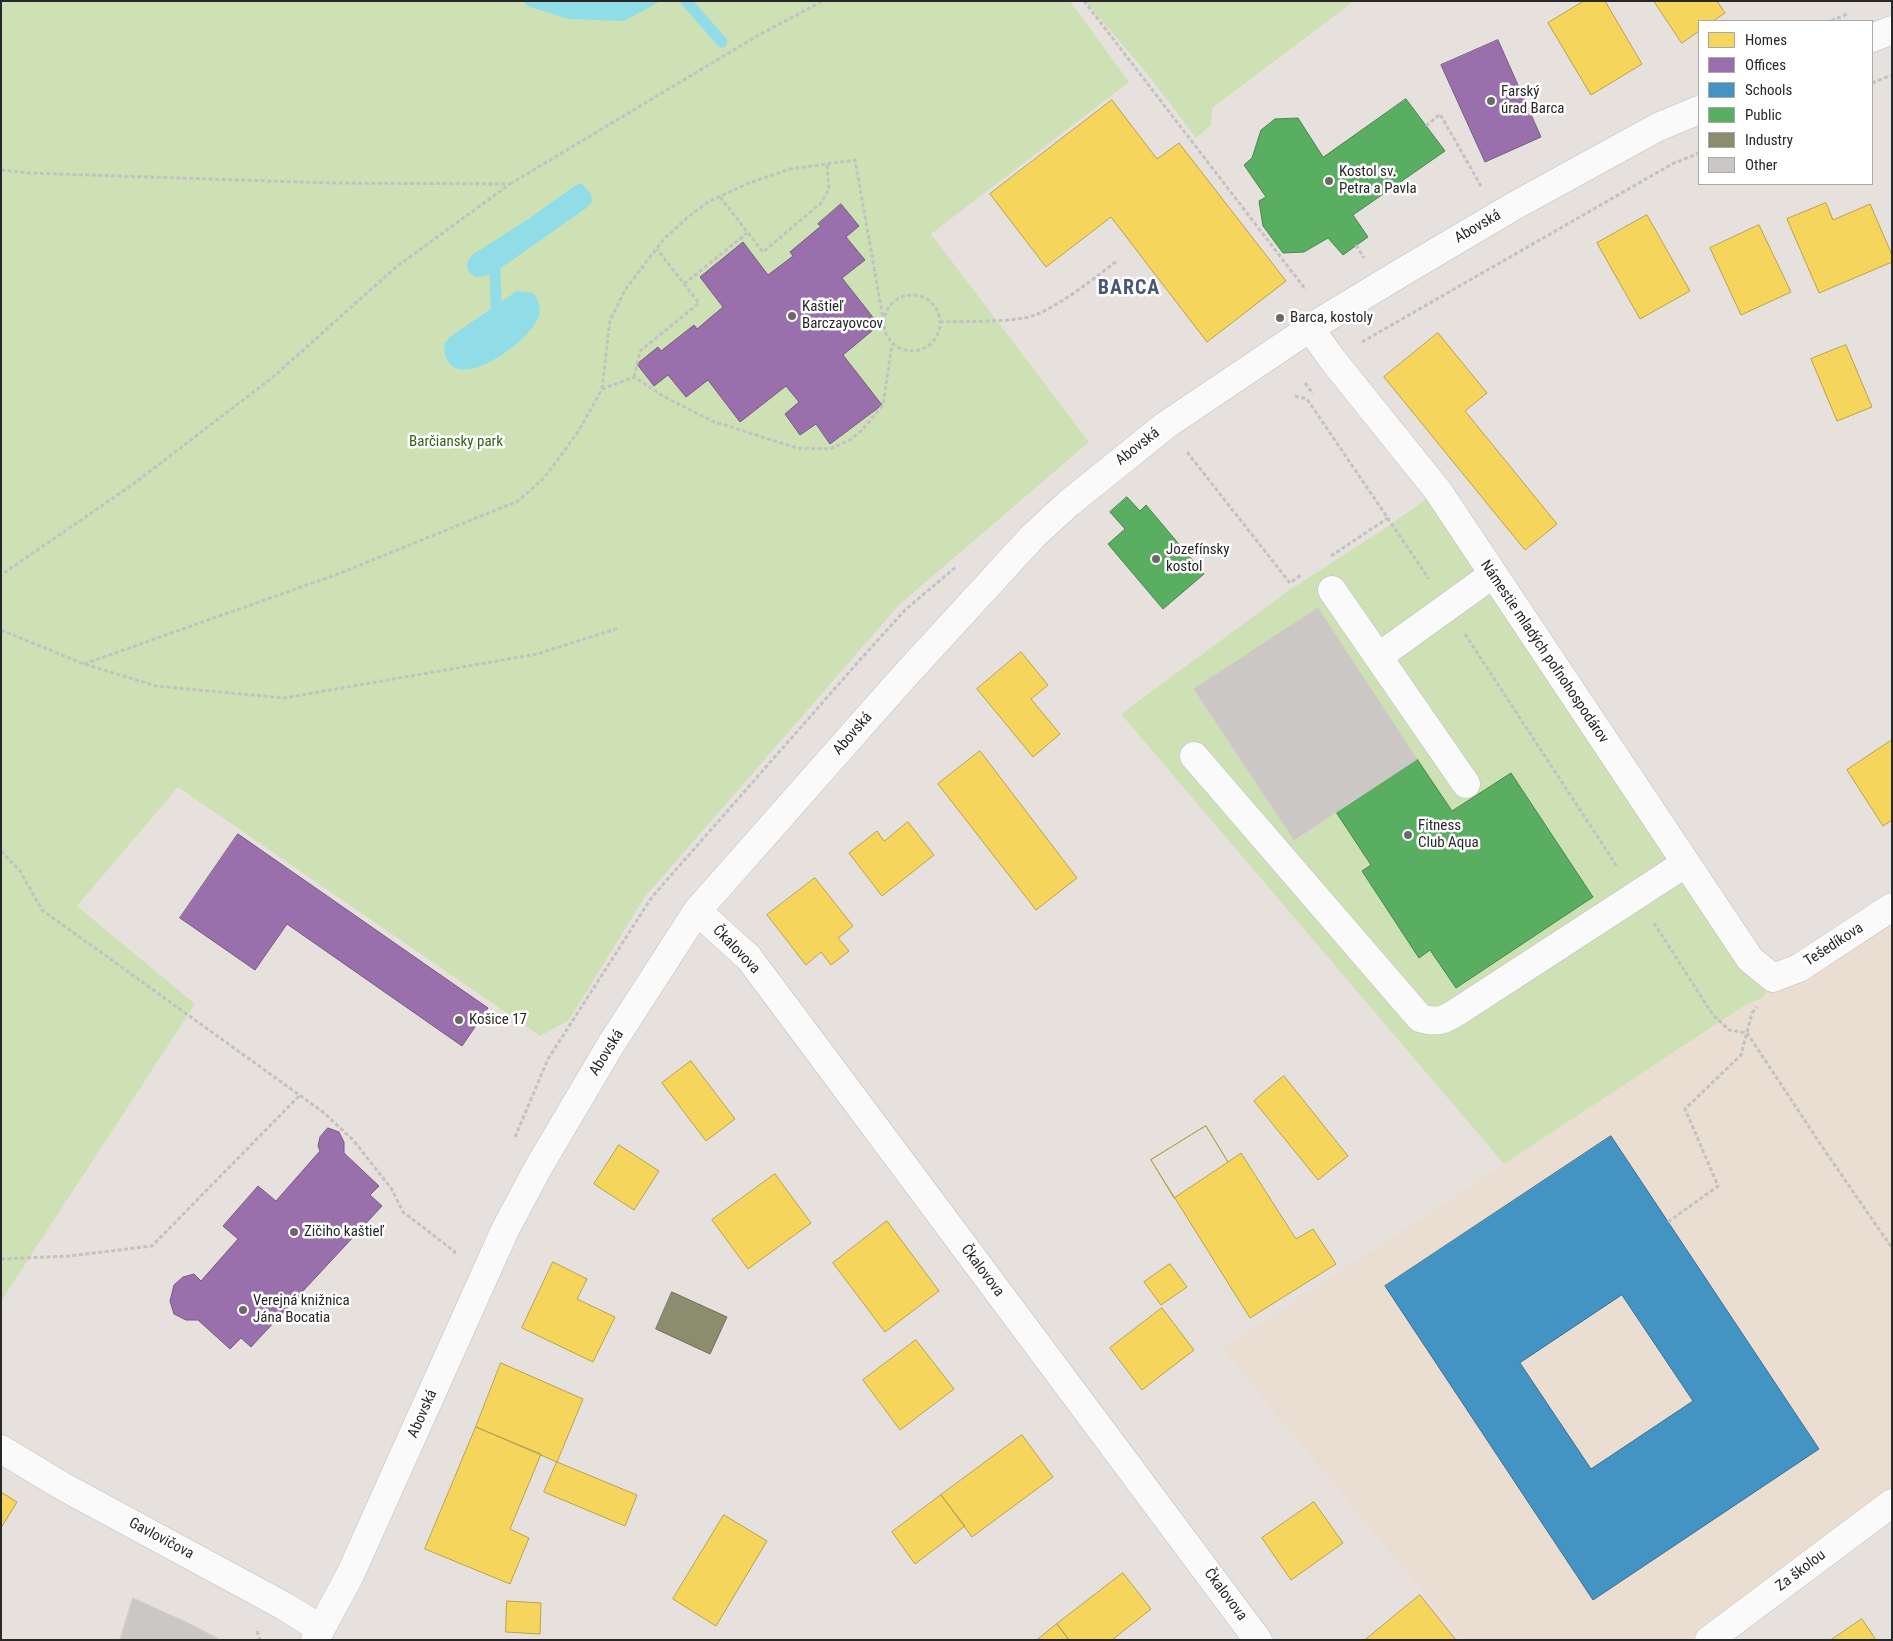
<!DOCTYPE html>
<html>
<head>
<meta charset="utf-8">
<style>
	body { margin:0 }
	#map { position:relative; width:1893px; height:1641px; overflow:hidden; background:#e6e1dd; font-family:"Roboto Condensed",sans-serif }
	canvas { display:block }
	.frame { position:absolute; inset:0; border:2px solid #282828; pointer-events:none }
	.legend { position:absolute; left:1698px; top:20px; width:175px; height:165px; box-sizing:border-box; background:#fff; border:1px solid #a9a9a9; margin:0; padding:6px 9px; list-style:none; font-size:15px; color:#282828 }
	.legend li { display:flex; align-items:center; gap:10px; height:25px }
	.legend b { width:25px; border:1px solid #a9a9a9 }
</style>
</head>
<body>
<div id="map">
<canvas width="1893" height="1641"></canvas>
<div class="frame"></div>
<ul class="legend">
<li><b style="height:14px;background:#f6d55c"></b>Homes</li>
<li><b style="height:14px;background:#9970ab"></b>Offices</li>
<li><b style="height:14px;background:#4393c3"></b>Schools</li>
<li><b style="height:14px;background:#5aae61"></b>Public</li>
<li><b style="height:14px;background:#8c8c6e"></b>Industry</li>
<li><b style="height:14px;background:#cbc7c4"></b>Other</li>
</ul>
</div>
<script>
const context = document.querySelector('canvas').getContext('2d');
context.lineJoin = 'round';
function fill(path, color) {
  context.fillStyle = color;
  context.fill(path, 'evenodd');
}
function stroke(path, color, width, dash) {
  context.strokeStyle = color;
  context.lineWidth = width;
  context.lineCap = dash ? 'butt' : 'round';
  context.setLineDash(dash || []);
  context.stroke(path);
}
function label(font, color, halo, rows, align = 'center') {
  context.font = font + ' "Roboto Condensed",sans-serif';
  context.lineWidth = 5;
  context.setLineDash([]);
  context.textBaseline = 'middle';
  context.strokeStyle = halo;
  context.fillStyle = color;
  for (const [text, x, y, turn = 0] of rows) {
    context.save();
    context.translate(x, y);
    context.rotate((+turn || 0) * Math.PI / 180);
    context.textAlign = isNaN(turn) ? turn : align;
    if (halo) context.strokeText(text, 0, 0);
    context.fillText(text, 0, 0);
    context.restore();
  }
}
const education = new Path2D(`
	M1892,907V1503L1709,1640H1462L1223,1349L1745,1005L1762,998L1773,978Z`);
const green = new Path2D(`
	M1,1H1070L1129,82L931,234L1089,442L899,605L644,898L569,1020L540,1036L178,787L77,906L195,1004L1,1301Z
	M1085,1H1354L1212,108L1211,125L1196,138L1145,71Z
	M1438,491L1773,978L1762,998L1745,1005L1504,1164L1121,714L1288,591L1384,529Z`);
const water = new Path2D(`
	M522,1H661L624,21L568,19L528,6Z
	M581,183L591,194L592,202L585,209L495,272L485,276L475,277L468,271L467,263L472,255L524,222L573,187Z
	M517,291L533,293C539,300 542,309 538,318C529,343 445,404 444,344L450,337Z`);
const homes = new Path2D(`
	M1584,1H1605L1642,64L1591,95L1548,23Z
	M1654,1H1717L1725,13L1713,21H1699V31L1682,43Z
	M1112,100L1157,159L1179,143L1286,281L1207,342L1111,217L1046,267L990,194Z
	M1826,203L1833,220L1870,204L1892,255V262L1819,293L1787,219Z
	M1647,215L1690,291L1640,319L1597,243Z
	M1759,225L1791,292L1741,315L1710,248Z
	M1438,333L1487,393L1465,411L1557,524L1525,550L1384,377Z
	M1846,345L1872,407L1837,421L1811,359Z
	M1021,652L1048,685L1031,699L1060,734L1033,757L977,689Z
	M1892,740V820L1883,826L1847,770Z
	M980,751L1077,878L1036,910L938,784Z
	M908,822L934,855L882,896L849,853L877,831L884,841Z
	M815,878L853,926L838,938L849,951L831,965L821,952L806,965L767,915Z
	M691,1061L735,1119L706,1141L662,1083Z
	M1284,1076L1348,1156L1318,1180L1254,1101Z
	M1206,1126L1228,1162L1241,1153L1296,1239L1313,1229L1336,1264L1250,1318L1151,1160Z
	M1206,1126L1228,1162L1174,1198L1151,1160Z
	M619,1145L659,1171L634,1210L594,1184Z
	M775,1174L811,1223L748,1269L712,1220Z
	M887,1221L939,1291L885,1332L833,1263Z
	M553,1262L587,1279L577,1299L615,1317L593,1362L522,1328Z
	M1170,1264L1187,1287L1161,1305L1144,1282Z
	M1162,1308L1194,1350L1142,1390L1110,1348Z
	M916,1340L954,1389L900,1430L863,1380Z
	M501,1363L583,1399L557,1462L476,1427Z
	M476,1427L541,1454L510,1529L529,1538L510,1584L425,1549Z
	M1022,1435L1053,1477L972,1537L941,1495Z
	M557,1462L637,1495L625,1526L544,1492Z
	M1,1492L17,1502L1,1528Z
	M941,1495L965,1526L915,1564L892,1532Z
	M1314,1502L1343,1543L1291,1580L1262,1538Z
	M724,1515L767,1541L716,1626L673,1599Z
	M1123,1573L1151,1609L1112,1640H1069L1057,1624Z
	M1420,1595L1456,1640H1365Z
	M507,1601L541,1603L540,1634L506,1632Z
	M1862,1619L1876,1640H1831Z
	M1057,1624L1069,1640H1037Z`);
const offices = new Path2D(`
	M1498,40L1541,137L1485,162L1441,65Z
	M841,204L859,226L846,237L865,260L842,278L879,325L843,355L882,405L830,444L816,424L800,435L785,414L799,402L786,386L740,422L708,380L686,397L668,375L654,386L637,364L658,347L661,351L694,325L697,329L723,307L700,277L743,242L768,275L793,256L790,252L821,226L818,224Z
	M238,834L488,1008L462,1046L287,924L255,970L180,918Z
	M328,1128L339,1132L344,1142V1153L379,1186L370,1195L382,1206L251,1347L241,1338L230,1349L198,1320H186L174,1314L170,1301L174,1285L183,1277L194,1274L201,1281L238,1239L223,1226L258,1186L276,1201L320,1151L318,1146L320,1137Z`);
const schools = new Path2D(`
	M1611,1136L1819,1449L1593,1600L1385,1286ZM1622,1295L1693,1401L1591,1469L1520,1363Z`);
const public = new Path2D(`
	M1406,99L1445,151L1353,215L1368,237L1343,255L1328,238L1304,252L1283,253L1263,226L1259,201L1266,197L1244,165L1252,158L1261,130L1275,119L1298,118L1323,157Z
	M1127,497L1140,511L1146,505L1204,574L1163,609L1108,544L1125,529L1110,512Z
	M1417,759L1452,811L1511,773L1593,897L1456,988L1430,950L1419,958L1362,871L1371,865L1336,812Z`);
const industry = new Path2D(`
	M672,1292L727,1317L710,1354L656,1329Z`);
const stream = new Path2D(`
	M686,1L722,42
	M495,272L496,305`);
const building = new Path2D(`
	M1318,608L1417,759L1294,840L1194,689Z
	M133,1598L186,1622L221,1640H120Z`);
const path = new Path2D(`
	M1084,1L1306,290
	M1831,21L1847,14
	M1872,83L1892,75
	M1426,126L1440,114L1481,186
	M1,170L29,173L331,183L510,184L396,267L273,377L132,485L1,575
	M510,184L757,36L823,1
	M720,197L763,252L821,203L829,189L827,164
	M1356,245L1364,258
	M684,284L747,233
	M884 323a28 28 0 1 1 56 0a28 28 0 1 1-56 0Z
	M940,322C965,321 1013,323 1035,315C1061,305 1096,277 1118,260
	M1362,342L1672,164L1699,153
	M634,377L640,351L699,303L657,249
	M1305,383L1313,394
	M602,389L610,320L625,290L650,257L665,238L687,218L708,202L749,183L790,169L855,160L883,318
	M1295,396L1307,399L1429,579
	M1187,452L1290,583L1302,574
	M1331,556L1388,518
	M1,630L84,664L156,686L284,698L537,654L619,628
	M1465,634L1618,868
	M84,664L338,574L518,501L545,477L578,432L602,389L634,377L663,396L712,421L797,448L830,449L850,440L862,430L883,405L892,344
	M1,851L20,871L42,910L323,1112L353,1140L391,1188L403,1212L454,1251L456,1256
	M1654,923L1713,1015L1729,1030L1747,1033L1825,1151L1892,1248
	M515,1137L548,1059L652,897L859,661L905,610L957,566
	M1668,1222L1718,1186L1685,1109L1741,1055L1752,1013L1757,1007
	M1,1259L69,1256L152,1246L300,1095
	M257,1631L260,1640`);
const minor = new Path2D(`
	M1872,38L1892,30
	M1310,328L1332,359L1438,491L1750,959L1773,978L1799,968L1892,907
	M1332,590L1466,784
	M1378,657L1492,575
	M1194,756L1420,1018C1440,1024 1446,1019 1463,1008L1686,863
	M697,911L749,958L1258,1640
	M1,1449L64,1487L284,1606L321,1629
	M315,1640L350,1575L505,1230L538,1168L610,1046L697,911L900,681L1033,536L1069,503L1166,425L1310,328L1399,274L1514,206L1658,127L1699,110
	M1709,1640L1892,1503`);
const markers = [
	[1491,101,5,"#6a6967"],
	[1329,181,5,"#6a6967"],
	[792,316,5,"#6a6967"],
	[1280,318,5,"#6a6967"],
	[1156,559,5,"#6a6967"],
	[1408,835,5,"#6a6967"],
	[459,1020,5,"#6a6967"],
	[294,1232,5,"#6a6967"],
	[243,1310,5,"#6a6967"]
];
const poiNames = [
	["Farský",1501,92],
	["úrad Barca",1501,109],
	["Kostol sv.",1339,172],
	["Petra a Pavla",1339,189],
	["Kaštieľ",802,307],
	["Barczayovcov",802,324],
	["Barca, kostoly",1290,318],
	["Jozefínsky",1166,550],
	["kostol",1166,567],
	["Fitness",1418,826],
	["Club Aqua",1418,843],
	["Košice 17",469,1020],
	["Zičiho kaštieľ",304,1232],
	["Verejná knižnica",253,1301],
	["Jána Bocatia",253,1318]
];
const streetNames = [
	["Abovská",1478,227,-30],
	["Abovská",1138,447,-38],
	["Námestie mladých poľnohospodárov",1544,652,56],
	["Abovská",853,734,-49],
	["Tešedíkova",1834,945,-33],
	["Čkalovova",736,950,46],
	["Abovská",607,1053,-58],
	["Čkalovova",982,1271,53],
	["Abovská",423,1414,-66],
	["Gavlovičova",161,1539,28],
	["Za školou",1801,1571,-37],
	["Čkalovova",1225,1595,53]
];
const parkNames = [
	["Barčiansky park",456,442]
];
const districtNames = [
	["BARCA",1129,289]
];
fill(education, '#e9ded1');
fill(green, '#cde1b5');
fill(water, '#90dde8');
fill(homes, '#f6d55c');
stroke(homes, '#b8a14c', 1);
fill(offices, '#9970ab');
stroke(offices, '#775a84', 1);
fill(schools, '#4393c3');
stroke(schools, '#3b7394', 1);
fill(public, '#5aae61');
stroke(public, '#4b8650', 1);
fill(industry, '#8c8c6e');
stroke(industry, '#6e6e59', 1);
stroke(stream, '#90dde8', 11);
fill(building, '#cbc7c4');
stroke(building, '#d1cdc9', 1);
stroke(minor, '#bfbebf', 29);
stroke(path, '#c3c2c2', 3, [4, 2.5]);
stroke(minor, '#fbfafa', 28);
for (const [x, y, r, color] of markers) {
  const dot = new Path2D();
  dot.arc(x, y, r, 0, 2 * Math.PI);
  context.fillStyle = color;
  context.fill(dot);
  stroke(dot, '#fff', 2);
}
label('15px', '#282828', '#fff', poiNames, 'left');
label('15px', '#282828', '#fff', streetNames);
label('15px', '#326319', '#fff', parkNames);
context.letterSpacing = '1px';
label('bold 20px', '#495777', '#fff', districtNames);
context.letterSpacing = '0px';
</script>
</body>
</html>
